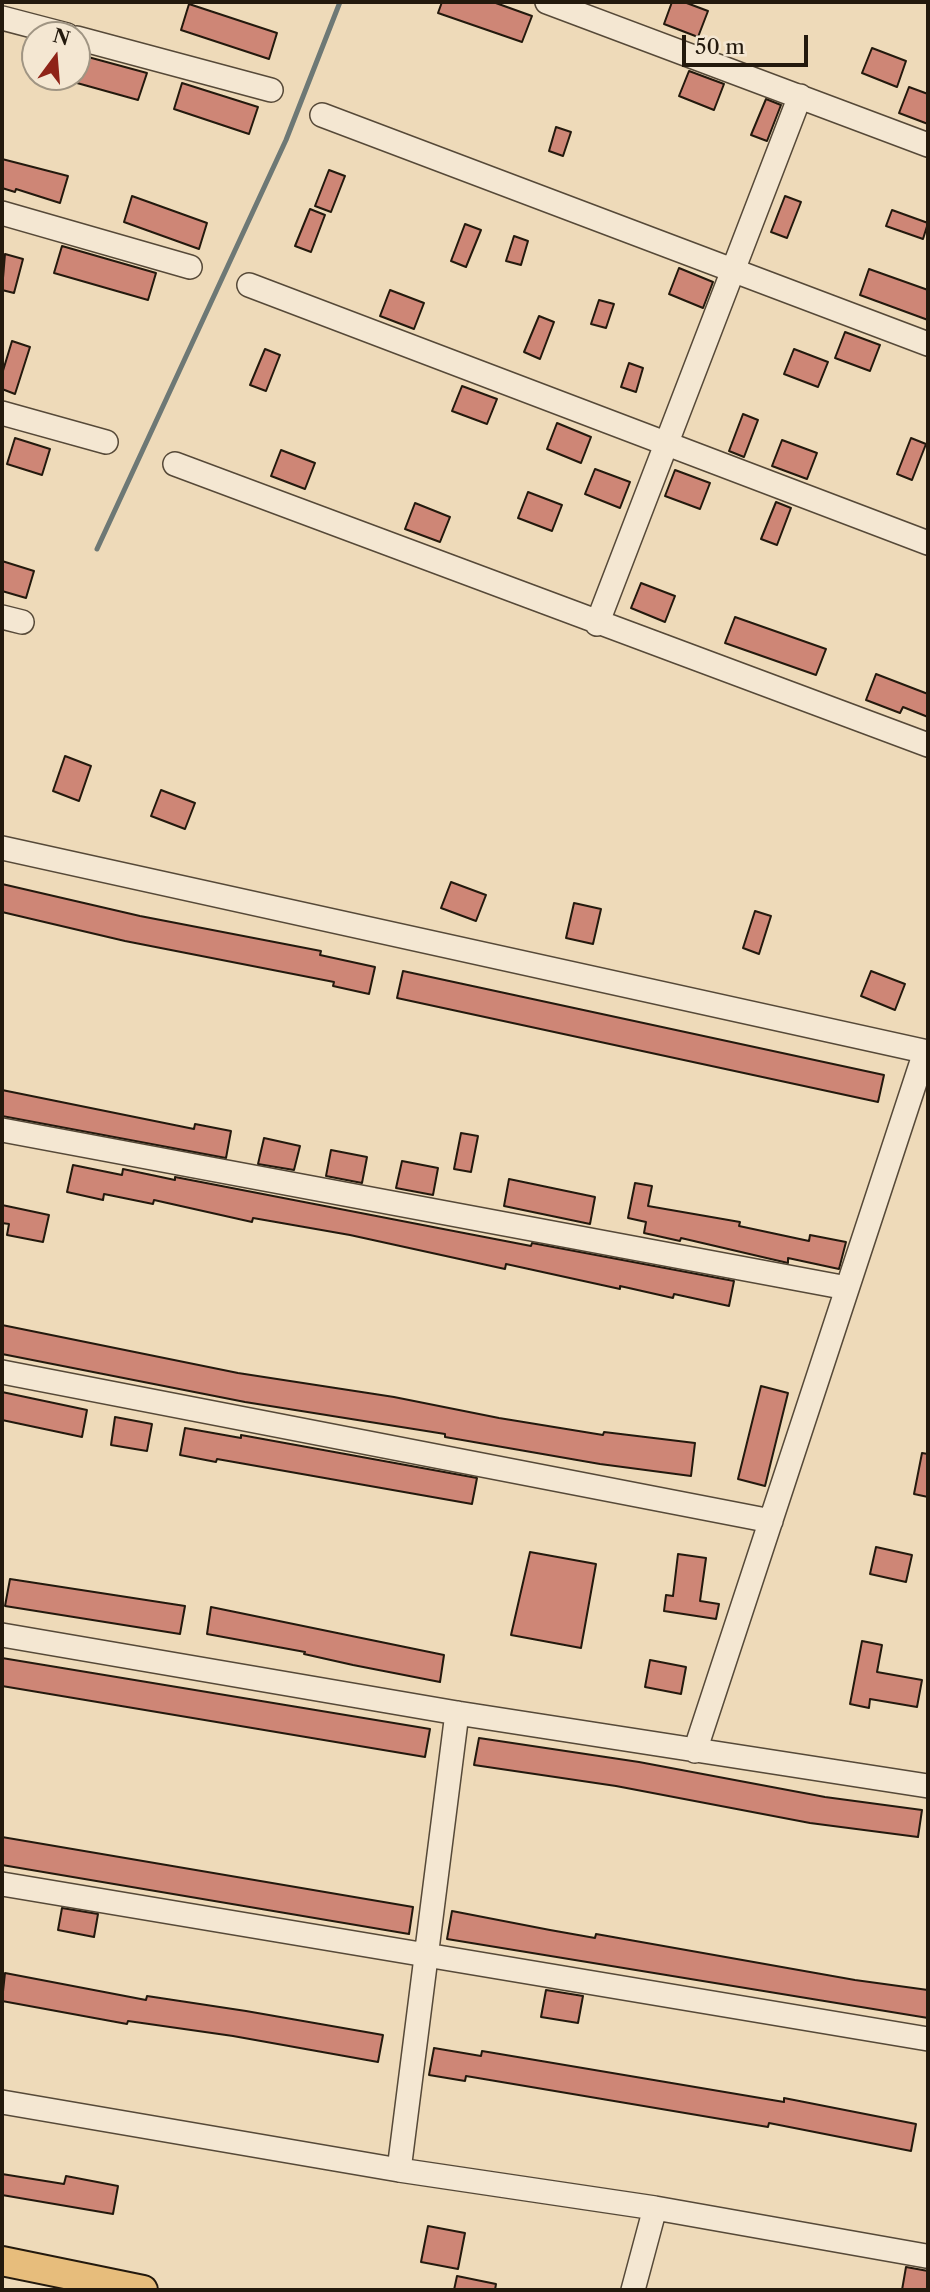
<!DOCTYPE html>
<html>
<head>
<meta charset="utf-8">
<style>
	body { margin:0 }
	#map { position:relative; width:930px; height:2292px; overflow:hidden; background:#eedab9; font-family:"Libre Caslon Text",serif }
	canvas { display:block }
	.frame { position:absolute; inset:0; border:4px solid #23190d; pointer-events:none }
	.north { position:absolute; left:21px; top:21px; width:70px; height:70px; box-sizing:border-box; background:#f4e7d2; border:2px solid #a09583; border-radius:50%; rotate:16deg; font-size:19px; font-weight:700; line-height:28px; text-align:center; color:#23190d }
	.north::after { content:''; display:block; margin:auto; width:24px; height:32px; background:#8f2418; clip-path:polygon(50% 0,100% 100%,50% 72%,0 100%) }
	.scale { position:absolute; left:682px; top:35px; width:126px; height:32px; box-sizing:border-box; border:4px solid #23190d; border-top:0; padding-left:9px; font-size:21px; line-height:24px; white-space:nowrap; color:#23190d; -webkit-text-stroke:5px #f4e7d2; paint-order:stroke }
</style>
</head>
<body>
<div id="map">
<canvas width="930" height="2292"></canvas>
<div class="frame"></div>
<div class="north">N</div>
<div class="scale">50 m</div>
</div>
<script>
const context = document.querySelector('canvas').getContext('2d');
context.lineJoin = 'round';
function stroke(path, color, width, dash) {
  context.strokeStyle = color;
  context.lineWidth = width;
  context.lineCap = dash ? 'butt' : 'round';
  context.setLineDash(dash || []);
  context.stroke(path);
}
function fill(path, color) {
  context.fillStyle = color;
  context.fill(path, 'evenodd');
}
const stream = new Path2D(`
	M97,549L286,140L340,2`);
const building = new Path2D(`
	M442,2H493L532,16L522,42L438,13Z
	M672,2H684L708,11L698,37L664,24Z
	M189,4L277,33L269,59L181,30Z
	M872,48L906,61L897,87L862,73Z
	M77,54L147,73L138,100L77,83Z
	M689,71L724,84L714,110L679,96Z
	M182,83L258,107L249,134L174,109Z
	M909,87L928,94V124L899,113Z
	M766,99L781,105L767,141L751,135Z
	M556,127L571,132L563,156L549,151Z
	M2,159L68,176L60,203L16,189L15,192L2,188Z
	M329,170L345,176L331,212L315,206Z
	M132,196L207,223L199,249L124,222Z
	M785,196L801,202L787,238L771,232Z
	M310,209L325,215L311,252L295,246Z
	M892,210L928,223L923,239L886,226Z
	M465,224L481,230L466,267L451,261Z
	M514,236L528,241L521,265L506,261Z
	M62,246L156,273L148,300L54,273Z
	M5,254L23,259L14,293L2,290Z
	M679,268L713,282L703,308L669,294Z
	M869,269L928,290V320L860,295Z
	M390,290L424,303L414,329L380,316Z
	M599,300L614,304L606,328L591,324Z
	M539,316L554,322L540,359L524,352Z
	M845,332L880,345L870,371L835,358Z
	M12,341L30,347L15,394L2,389V374Z
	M265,349L280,355L266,391L250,385Z
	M794,349L828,362L818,387L784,374Z
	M629,363L643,368L636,392L621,387Z
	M462,386L497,399L487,424L452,411Z
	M743,414L758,420L744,457L729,451Z
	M557,423L591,437L581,463L547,449Z
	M15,438L50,449L42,475L7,464Z
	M911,438L926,444L912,480L897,474Z
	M782,440L817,453L807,479L772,466Z
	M281,450L315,463L305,489L271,476Z
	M595,469L630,482L620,508L585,494Z
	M675,470L710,483L700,509L665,496Z
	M528,492L562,505L552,531L518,518Z
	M776,502L791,508L777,545L761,539Z
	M415,503L450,517L440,542L405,529Z
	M2,561L34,571L26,598L2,591Z
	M641,583L675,596L665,622L631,608Z
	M735,617L826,649L816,675L725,643Z
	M876,674L928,694V717L903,707L900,713L866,700Z
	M65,756L91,766L79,801L53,791Z
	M161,790L195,803L185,829L151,816Z
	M451,882L486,895L476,921L441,908Z
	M2,884L140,916L321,951L320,955L375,967L369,994L333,986L334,982L125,941L2,912Z
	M574,903L601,909L593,944L566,938Z
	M755,911L771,916L759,954L743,948Z
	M403,971L884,1075L878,1102L397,998Z
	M871,971L905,984L895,1010L861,996Z
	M2,1090L194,1129L195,1124L231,1131L226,1158L2,1116Z
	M461,1133L478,1136L471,1172L454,1169Z
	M264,1138L300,1146L294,1170L258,1164Z
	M331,1150L367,1157L362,1183L326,1176Z
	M402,1161L438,1168L433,1195L396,1188Z
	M73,1165L122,1175L123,1169L175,1180V1177L531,1246L532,1243L734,1281L729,1306L674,1294L673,1298L620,1286V1289L506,1264L505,1269L350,1235L253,1218L252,1222L154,1200L153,1204L104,1194L103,1200L67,1192Z
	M509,1179L595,1197L590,1224L504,1206Z
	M635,1183L652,1186L648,1206L740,1222L739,1226L809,1241L810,1235L846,1242L839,1269L788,1258V1263L681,1238L680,1241L644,1233L646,1222L628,1218Z
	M2,1205L49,1215L43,1242L7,1235L9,1224L2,1223Z
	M2,1325L238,1373L394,1397L499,1418L603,1435L604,1432L695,1443L691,1476L600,1464L445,1437V1434L245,1402L2,1354Z
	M761,1386L788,1393L765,1486L738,1479Z
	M2,1392L87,1410L82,1437L2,1420Z
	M115,1417L152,1424L147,1451L111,1445Z
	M185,1428L241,1438V1435L477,1478L472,1504L217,1459L216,1462L180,1455Z
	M922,1453L928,1454V1497L914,1494Z
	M876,1547L912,1555L906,1582L870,1574Z
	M530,1552L596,1564L581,1648L511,1635Z
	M678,1554L706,1558L700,1601L719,1604L716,1619L664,1611L666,1595L673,1596Z
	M10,1579L185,1606L180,1634L5,1606Z
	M211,1607L444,1655L440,1682L353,1665L304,1654L305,1652L207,1634Z
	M862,1641L882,1645L877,1672L922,1680L917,1707L870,1699L869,1708L850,1704Z
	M2,1658L430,1729L425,1757L2,1686Z
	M650,1660L686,1667L681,1694L645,1687Z
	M479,1738L639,1762L825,1797L922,1810L918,1837L810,1823L616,1786L474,1765Z
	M2,1837L413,1907L409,1934L2,1865Z
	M62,1908L98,1914L94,1937L58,1930Z
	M452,1911L550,1930L595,1938L596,1934L855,1980L928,1990V2018L447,1939Z
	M5,1973L146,2000L147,1996L246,2011L383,2035L378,2062L233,2036L128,2021L127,2024L2,2001Z
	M546,1990L583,1996L578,2023L541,2017Z
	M434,2048L481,2056L482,2051L784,2102V2098L916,2124L911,2151L769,2123L768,2127L466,2076L465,2081L429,2075Z
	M2,2174L64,2184L66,2176L118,2186L113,2214L2,2195Z
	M428,2226L465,2233L458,2269L421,2262Z
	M906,2267L928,2271V2290H902Z
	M457,2276L496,2284L495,2290H454Z`);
const minor = new Path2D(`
	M547,2L928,145
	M2,18L67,35
	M77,38L271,90
	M322,115L928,344
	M2,213L190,267
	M249,285L928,543
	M2,413L106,442
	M175,464L928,745
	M2,617L22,622
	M597,624L800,96
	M2,848L928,1052
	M2,1130L847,1288
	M2,1372L771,1521
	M2,1635L457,1713L928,1786
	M695,1751L925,1052
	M2,1884L928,2039
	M2,2102L399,2170L655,2208L926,2256
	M399,2170L457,1713
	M633,2290L655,2208`);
const major = new Path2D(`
	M2,2261L143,2290`);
stroke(stream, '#6d7875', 5);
fill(building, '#ce8676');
stroke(building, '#23190d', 2);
stroke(minor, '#564938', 26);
stroke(major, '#23190d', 32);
stroke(minor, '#f4e7d2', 23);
stroke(major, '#e7bd7c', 28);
</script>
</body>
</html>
